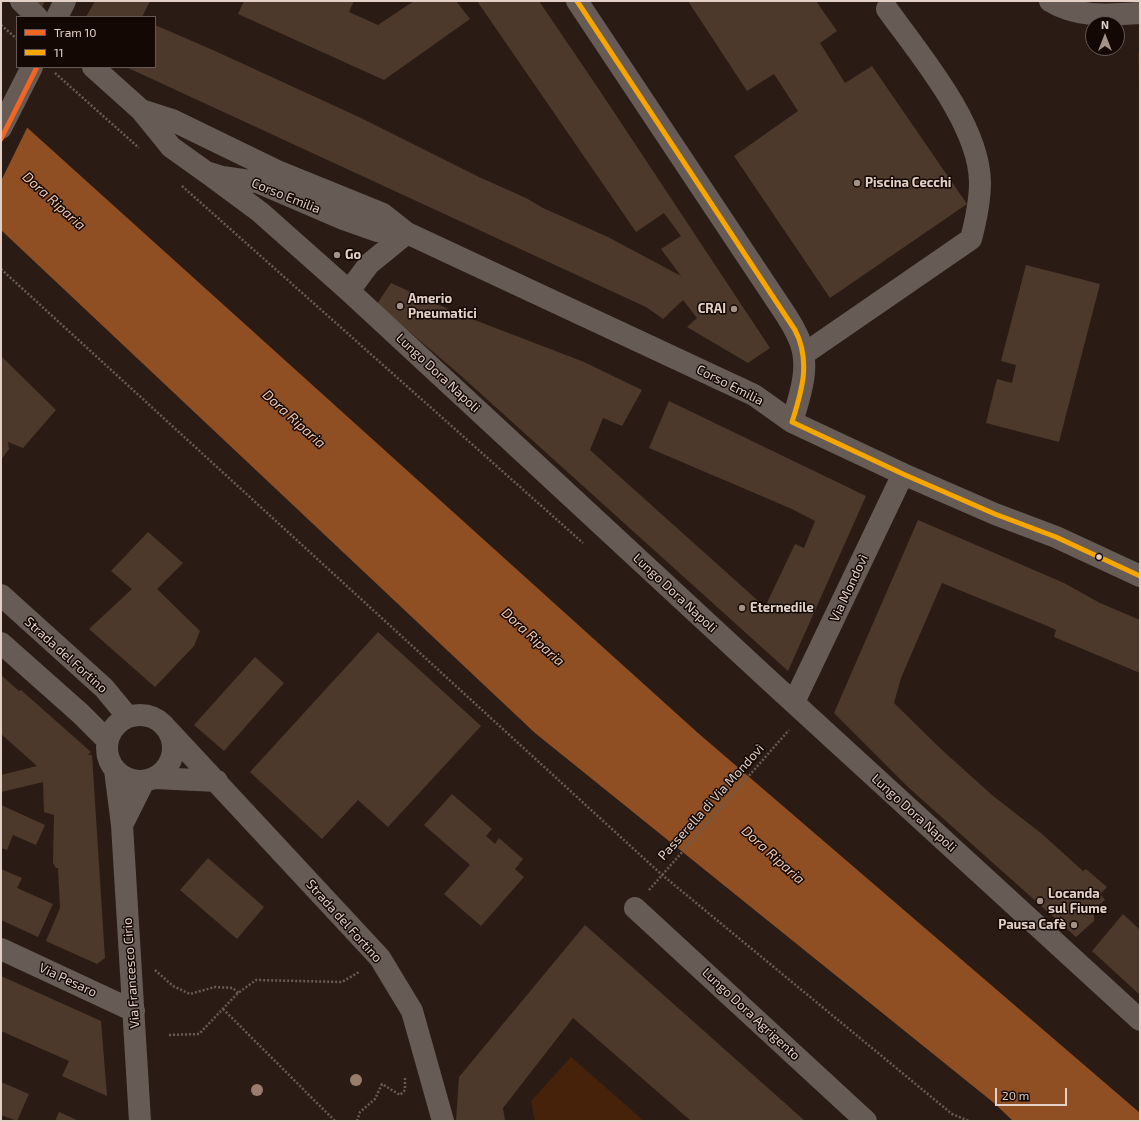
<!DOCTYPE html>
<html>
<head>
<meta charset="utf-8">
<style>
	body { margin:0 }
	#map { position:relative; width:1141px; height:1122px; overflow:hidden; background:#2a1c14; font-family:"Exo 2",sans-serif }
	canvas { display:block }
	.frame { position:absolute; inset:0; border:2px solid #e3d1c7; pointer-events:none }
	.legend { position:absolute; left:16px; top:16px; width:140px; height:52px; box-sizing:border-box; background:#130804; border:1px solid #665852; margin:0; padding:5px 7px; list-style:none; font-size:12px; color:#e3d1c7 }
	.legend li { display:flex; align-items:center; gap:8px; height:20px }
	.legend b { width:20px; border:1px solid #665852 }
	.north { position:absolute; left:1085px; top:16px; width:40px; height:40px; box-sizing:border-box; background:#130804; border:1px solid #665852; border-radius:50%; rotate:0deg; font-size:11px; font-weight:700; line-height:16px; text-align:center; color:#e3d1c7 }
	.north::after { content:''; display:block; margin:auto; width:14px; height:18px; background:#a29288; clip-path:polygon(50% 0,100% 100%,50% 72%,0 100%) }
	.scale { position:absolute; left:995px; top:1088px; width:72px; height:18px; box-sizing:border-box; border:2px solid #e3d1c7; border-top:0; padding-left:5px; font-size:12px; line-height:14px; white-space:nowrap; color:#e3d1c7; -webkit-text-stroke:3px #130804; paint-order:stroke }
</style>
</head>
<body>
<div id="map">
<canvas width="1141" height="1122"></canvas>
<div class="frame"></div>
<ul class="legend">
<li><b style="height:5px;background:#f26522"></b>Tram 10</li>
<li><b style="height:5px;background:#f7a600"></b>11</li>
</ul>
<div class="north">N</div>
<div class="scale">20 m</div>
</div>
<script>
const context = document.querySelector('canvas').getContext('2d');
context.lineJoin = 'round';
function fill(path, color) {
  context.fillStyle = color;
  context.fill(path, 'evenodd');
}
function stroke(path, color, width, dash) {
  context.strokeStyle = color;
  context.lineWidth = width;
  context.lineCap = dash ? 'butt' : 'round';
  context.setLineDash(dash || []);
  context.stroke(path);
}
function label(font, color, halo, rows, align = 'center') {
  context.font = font + ' "Exo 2",sans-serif';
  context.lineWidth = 3;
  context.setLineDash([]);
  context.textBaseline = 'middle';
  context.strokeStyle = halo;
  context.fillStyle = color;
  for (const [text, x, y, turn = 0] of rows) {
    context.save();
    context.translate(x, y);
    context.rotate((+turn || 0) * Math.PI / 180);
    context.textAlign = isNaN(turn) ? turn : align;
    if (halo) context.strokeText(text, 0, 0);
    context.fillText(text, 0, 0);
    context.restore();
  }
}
const green = new Path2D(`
	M1140,51V124L1138,52Z
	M571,1057L644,1121H535L531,1101Z`);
const water = new Path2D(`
	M1,104L698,733L1140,1113V1121H1013L994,1103L535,733L1,230Z`);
const pier = new Path2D(`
	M1,102L28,126L1,181Z`);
const building = new Path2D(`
	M35,1H45L42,7Z
	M95,1H150L142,17H86Z
	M244,1H354L349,12L378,25L414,1H456L470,19L384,80L238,14Z
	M477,1H539L600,91L770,348L748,363L687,327L697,318L683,300L663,319L646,307L126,67H155V25L215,51L361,118L479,177L526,198L543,208L608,237L681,276L661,249L681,236L664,213L636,232Z
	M688,1H816L837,31L820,43L845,83L872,66L967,204L830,298L734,156L798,111L774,74L747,91Z
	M1026,265L1100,284L1059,442L986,423L997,379L1012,383L1016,365L1001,361Z
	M391,283L459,314L584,362L642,390L622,426L603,418L590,450L765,607L795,544L804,548L815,521L792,509L649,448L669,401L866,496L788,671L459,374L377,304Z
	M1,356L56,410L23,448L8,442L9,449L1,460Z
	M918,520L1064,583L1100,603L1140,620V673L1054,637L1056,630L1045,625L942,583L901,678L894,703L942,750L992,795L1042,834L1083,871L1086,869L1107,887L1100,894L1105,900L1094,909V921L1076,937L909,788L834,713Z
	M148,532L183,563L157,589L200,631L194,646L155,687L89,629L132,589L111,571Z
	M378,632L481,726L388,827L358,800L322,839L250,772Z
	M255,657L284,683L224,751L194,725Z
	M1,675L19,691L21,690L91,752L88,755H92L105,958L97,964L46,941L60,908L58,868H56L53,863L54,815L44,812L43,782L1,792V775L37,766L1,734Z
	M452,794L492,829L486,836L495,844L499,838L523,859L515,869L524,877L481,926L444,894L470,865L424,825Z
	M1,805L45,825L36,845L13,835L7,850L1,848Z
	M208,858L264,907L237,939L180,890Z
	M1,869L22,878L17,888L53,904L38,937L1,920Z
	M1123,914L1140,930V995L1092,951Z
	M585,925L805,1121H691L573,1018L503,1108L505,1121H456L459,1077Z
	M1,976L101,1021L107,1096L62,1076L69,1061L1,1031Z
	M1,1082L29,1094L17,1121L1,1115Z
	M59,1112L79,1121H55Z`);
const path = new Path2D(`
	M1,25L17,39
	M55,73L139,148
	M182,186L583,543
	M1,269L661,874L952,1114L969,1121
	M649,890L789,730
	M155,970L173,986L190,994L215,987L233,988L238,993
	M223,1009L335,1121
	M169,1035L199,1034L238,993L256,980L342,982L359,972
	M357,1121L360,1112L375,1099L382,1084L400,1095L405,1090V1078`);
const minor = new Path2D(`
	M21,1L37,17
	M577,1L786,315C791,323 796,331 799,339C811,365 800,396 792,422
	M1050,1C1078,18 1109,15 1140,13
	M57,17L65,1
	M93,67L141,110L171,147L206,172L222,177L257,182L343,219L377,231L407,233
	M141,110L172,120L277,171L383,214L407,233L754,395L792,422L903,474L995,514L1056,537L1140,576
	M1,128L32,67
	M206,172L260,212L349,291L770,681L1140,1020
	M349,291L369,264L407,233
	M804,354L971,239C976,220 980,201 980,182C979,124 920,55 887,9
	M1,595L104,688L128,717
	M1,643L81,714L107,740
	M794,702L903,474
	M107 748a33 33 0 1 1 66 0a33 33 0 1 1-66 0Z
	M168,730L380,958L412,1011L443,1121
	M115,770L122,825L140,1121
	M155,778L217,781
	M122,825L144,781
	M635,908L866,1121
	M1,949L134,1011`);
const bus1 = new Path2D(`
	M577,1L795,330C811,361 802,391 792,422
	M792,422L903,474L995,514L1056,537L1140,576`);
const tram1 = new Path2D(`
	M1,139L37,67`);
const trees = [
	[356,1080],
	[257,1090]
];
const markers = [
	[857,183,4,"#a29288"],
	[337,255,4,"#a29288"],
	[400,306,4,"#a29288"],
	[734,309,4,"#a29288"],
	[1099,557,3.5,"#e3d1c7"],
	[742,608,4,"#a29288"],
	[1040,901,4,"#a29288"],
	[1074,925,4,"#a29288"]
];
const poiNames = [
	["Piscina Cecchi",865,183],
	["Go",345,255],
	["Amerio",408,299],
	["Pneumatici",408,314],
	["CRAI",726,309,"right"],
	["Eternedile",750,608],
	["Locanda",1048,894],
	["sul Fiume",1048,909],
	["Pausa Cafè",1066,925,"right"]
];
const streetNames = [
	["Corso Emilia",286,196,22],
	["Lungo Dora Napoli",438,373,43],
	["Corso Emilia",730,385,27],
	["Via Mondovì",849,588,-65],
	["Lungo Dora Napoli",675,593,43],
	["Strada del Fortino",66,655,42],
	["Passerella di Via Mondovì",711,802,-48],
	["Lungo Dora Napoli",914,813,42],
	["Strada del Fortino",344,921,48],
	["Via Francesco Cirio",131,973,-94],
	["Via Pesaro",68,980,25],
	["Lungo Dora Agrigento",751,1014,43]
];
const waterNames = [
	["Dora Riparia",54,201,42],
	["Dora Riparia",294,419,42],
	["Dora Riparia",533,637,42],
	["Dora Riparia",773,855,42]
];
fill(green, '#46220a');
fill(water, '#904f23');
fill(pier, '#2a1c14');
fill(building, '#4c392b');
stroke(path, '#675d57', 2.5, [2, 2]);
stroke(minor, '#665b55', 22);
stroke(bus1, '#f7a600', 5);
stroke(tram1, '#f26522', 5);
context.fillStyle = '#9a7d6d';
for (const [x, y] of trees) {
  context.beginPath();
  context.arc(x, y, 6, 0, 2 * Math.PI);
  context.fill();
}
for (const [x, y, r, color] of markers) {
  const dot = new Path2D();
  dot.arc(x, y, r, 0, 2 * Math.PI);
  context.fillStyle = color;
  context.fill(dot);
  stroke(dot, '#130804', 1.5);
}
label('bold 13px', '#e3d1c7', '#130804', poiNames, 'left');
label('13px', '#e3d1c7', '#130804', streetNames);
label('italic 14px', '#f1c8b1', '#130804', waterNames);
</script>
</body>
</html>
